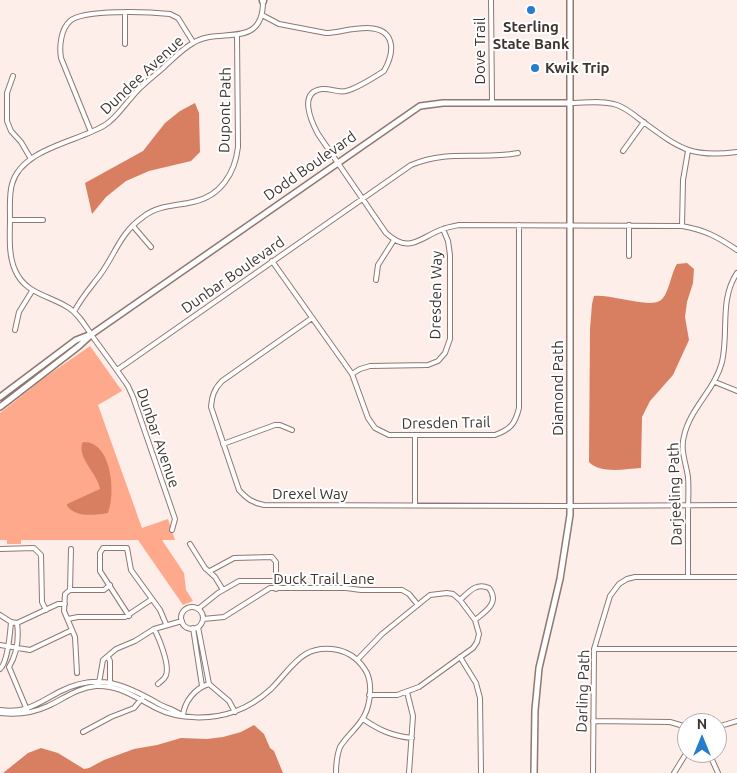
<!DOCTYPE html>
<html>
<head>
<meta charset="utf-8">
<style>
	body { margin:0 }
	#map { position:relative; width:737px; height:773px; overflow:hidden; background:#feeee9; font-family:Ubuntu,sans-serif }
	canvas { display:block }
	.north { position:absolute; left:677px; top:713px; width:50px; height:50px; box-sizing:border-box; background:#fff; border:1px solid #b2aeac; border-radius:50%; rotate:0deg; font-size:14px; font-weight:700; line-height:20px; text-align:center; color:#3e3430 }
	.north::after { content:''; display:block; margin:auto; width:18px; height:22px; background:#267dcb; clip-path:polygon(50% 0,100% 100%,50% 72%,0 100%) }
</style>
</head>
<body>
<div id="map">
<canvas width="737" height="773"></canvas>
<div class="north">N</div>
</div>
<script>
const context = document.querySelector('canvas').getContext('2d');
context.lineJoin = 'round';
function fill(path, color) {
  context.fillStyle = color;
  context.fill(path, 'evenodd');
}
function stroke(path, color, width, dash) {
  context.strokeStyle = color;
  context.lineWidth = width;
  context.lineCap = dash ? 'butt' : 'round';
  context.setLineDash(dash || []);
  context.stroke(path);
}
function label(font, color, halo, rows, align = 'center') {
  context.font = font + ' Ubuntu,sans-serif';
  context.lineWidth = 4;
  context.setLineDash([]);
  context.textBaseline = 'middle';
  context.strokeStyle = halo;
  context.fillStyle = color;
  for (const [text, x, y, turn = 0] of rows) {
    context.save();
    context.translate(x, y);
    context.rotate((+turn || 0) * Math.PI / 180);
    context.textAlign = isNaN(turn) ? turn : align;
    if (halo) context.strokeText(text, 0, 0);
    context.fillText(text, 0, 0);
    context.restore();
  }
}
const green = new Path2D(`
	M90,346L122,391L98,405L142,528L168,519L175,540H162L184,573L186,590L193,601L183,605L138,540H21V544H7V540H0V413L44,378Z`);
const water = new Path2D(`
	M195,103L199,113L200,152L191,161L149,171L126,181L106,197L92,214L85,183L143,151L165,123L180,111Z
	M687,263L694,269L693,283L687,302L685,317L689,340L673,375L650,401L642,417L641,468C625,469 600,474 589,462L590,329L592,304L594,296C610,294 651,309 661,300C669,294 671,273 677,264Z
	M84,442C112,442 116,494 108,513C95,515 76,518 67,506V504L100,489C98,474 78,460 82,443Z
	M254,725L264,734L270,748L274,751L283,773H3L28,753L41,748L58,753L84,769L89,768L104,760L134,749L157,745L181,738L207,739L223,737L241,732Z`);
const minor = new Path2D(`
	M491,0L492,102
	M125,14V44
	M262,15L279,24L326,33C343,33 387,16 391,45C392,53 388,64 384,71C373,78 358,88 346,91C337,93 331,88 322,89C298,92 311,121 318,134L386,233C410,255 420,237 443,229C448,227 454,226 459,225L682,226C705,230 718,237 737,250
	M13,76L7,93V121L11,131L21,142L31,159
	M571,103C585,103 603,100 617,105C626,108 634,115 642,121C679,148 690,158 737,152
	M91,132L61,58C59,46 61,29 70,21C83,9 150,12 170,14L178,18L193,42
	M623,151L644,122
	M10,220H43
	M629,225V256
	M133,226L151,247
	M682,226L683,180L688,151
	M272,261L352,374L368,418L375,428L389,435H495C511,429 515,424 519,408V225
	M376,280L378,265L394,240
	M74,312C81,298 91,287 100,275C116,253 120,233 143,217C158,205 176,206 193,202C221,196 235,173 238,147L237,36
	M312,318L222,381C214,389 212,396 211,407L239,490C247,499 253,503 264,505L565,506L737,505
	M15,330L19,312L32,291
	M117,370L411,165C449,149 480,160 518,153
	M352,374L360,369L370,366L428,365L438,361L445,353L450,339V255L448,241L443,229
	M715,382L737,391
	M223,444L275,425H280L292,430
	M415,505V436
	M172,530L175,519L133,397L128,386C117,370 106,355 95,340C87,329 80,315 69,308C49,295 25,294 15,270C8,254 10,235 10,218C10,207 9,195 12,184C22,148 78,142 105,125C116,118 122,108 131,98C140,86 153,77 164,67C173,59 182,49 193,43C219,26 264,51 263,0
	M190,544L205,568L215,577L223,590
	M0,549L34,548L41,555L42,602L46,610
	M71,549L70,590L65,594L64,611L75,637L77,673
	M210,571L234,558L272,557L276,562V581
	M688,577C688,555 688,534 688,512C688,501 689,489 688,477C686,463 680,450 684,436C690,408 715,390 722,362C729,332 719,300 737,273
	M70,590H104L110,585
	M460,600C469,592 476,582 489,588C500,603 486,611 475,620
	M181 618a11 11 0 1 1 22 0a11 11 0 1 1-22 0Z
	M198,609L218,593L239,581H276V589
	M0,615L11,622
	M129,616L100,571V553L103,548H127L131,570L160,610L166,624
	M68,619L78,617H125L152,599
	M203,619L224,617L270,588H346L361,590H402L409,594L418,605
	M11,622L17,623L58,604H65
	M198,627L209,684L229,701L235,712
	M193,628L202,686
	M154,629C159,638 170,665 166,675C165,679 161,681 158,684
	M0,645L30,650L72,630
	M594,649H737
	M108,657L110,661V682
	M460,657L476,683L480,698L481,773
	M357,660L382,634L430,595L447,593L453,594L460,600L475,620L479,634L477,642L473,648L419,687L397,695H369
	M9,667L27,710
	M9,667C17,654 19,638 17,623
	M0,669C8,662 10,634 11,622
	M99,683L103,660L116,649L135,641L154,629L182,621
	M407,692L413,716L409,773
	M0,710C27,714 39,702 61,691C99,672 126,685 159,704C166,708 173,709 180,714
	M0,713C16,715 33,713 48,706C65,698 77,688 96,686C120,685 136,698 156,708C179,720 212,720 236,711C250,706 261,698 271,689C293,667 302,643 338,650C351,653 361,662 367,673C373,687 370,709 361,721C355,730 346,737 340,747C337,755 336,764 336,773
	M183,716C184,702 195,688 209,684
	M363,719C379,730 392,736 412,738
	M593,721L670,722L687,727
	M717,727L737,721
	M83,732L111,717L134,708L143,697
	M709,753L718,773
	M593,773L594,649L610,596L619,584L627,579L635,577H737
	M674,773L687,752`);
const tertiary = new Path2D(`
	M0,397L76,340L89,335
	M0,407L79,346L92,334L420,106L443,103H571
	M534,773L535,710L539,668L560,579L570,515V0`);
const trunk = new Path2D(`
	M263,1V0`);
const markers = [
	[531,10,5,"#267dcb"],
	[535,68,5,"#267dcb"]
];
const poiNames = [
	["Sterling",531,27],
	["State Bank",531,44],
	["Kwik Trip",545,68,"left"]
];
const streetNames = [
	["Dove Trail",480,51,-90],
	["Dundee Avenue",142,75,-43],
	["Dupont Path",225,110,-89],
	["Dodd Boulevard",310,166,-35],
	["Dunbar Boulevard",233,275,-35],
	["Dresden Way",436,295,-89],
	["Diamond Path",558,388,-90],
	["Dresden Trail",446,423,-1],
	["Dunbar Avenue",158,438,71],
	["Drexel Way",310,494],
	["Darjeeling Path",675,494,-92],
	["Duck Trail Lane",324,579],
	["Darling Path",583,691,-88]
];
fill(green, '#ffa98c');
fill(water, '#d87f61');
stroke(minor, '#8f7870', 6);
stroke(tertiary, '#8f7870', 8);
stroke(trunk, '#8f7870', 9);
stroke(minor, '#fff', 4);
stroke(tertiary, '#fff', 5);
stroke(trunk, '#fff', 6);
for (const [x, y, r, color] of markers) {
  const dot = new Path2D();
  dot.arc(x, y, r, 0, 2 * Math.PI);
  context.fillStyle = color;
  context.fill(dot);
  stroke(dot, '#fff', 2);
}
label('bold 15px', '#3e3430', '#fff', poiNames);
label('15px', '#3e3430', '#fff', streetNames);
</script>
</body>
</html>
